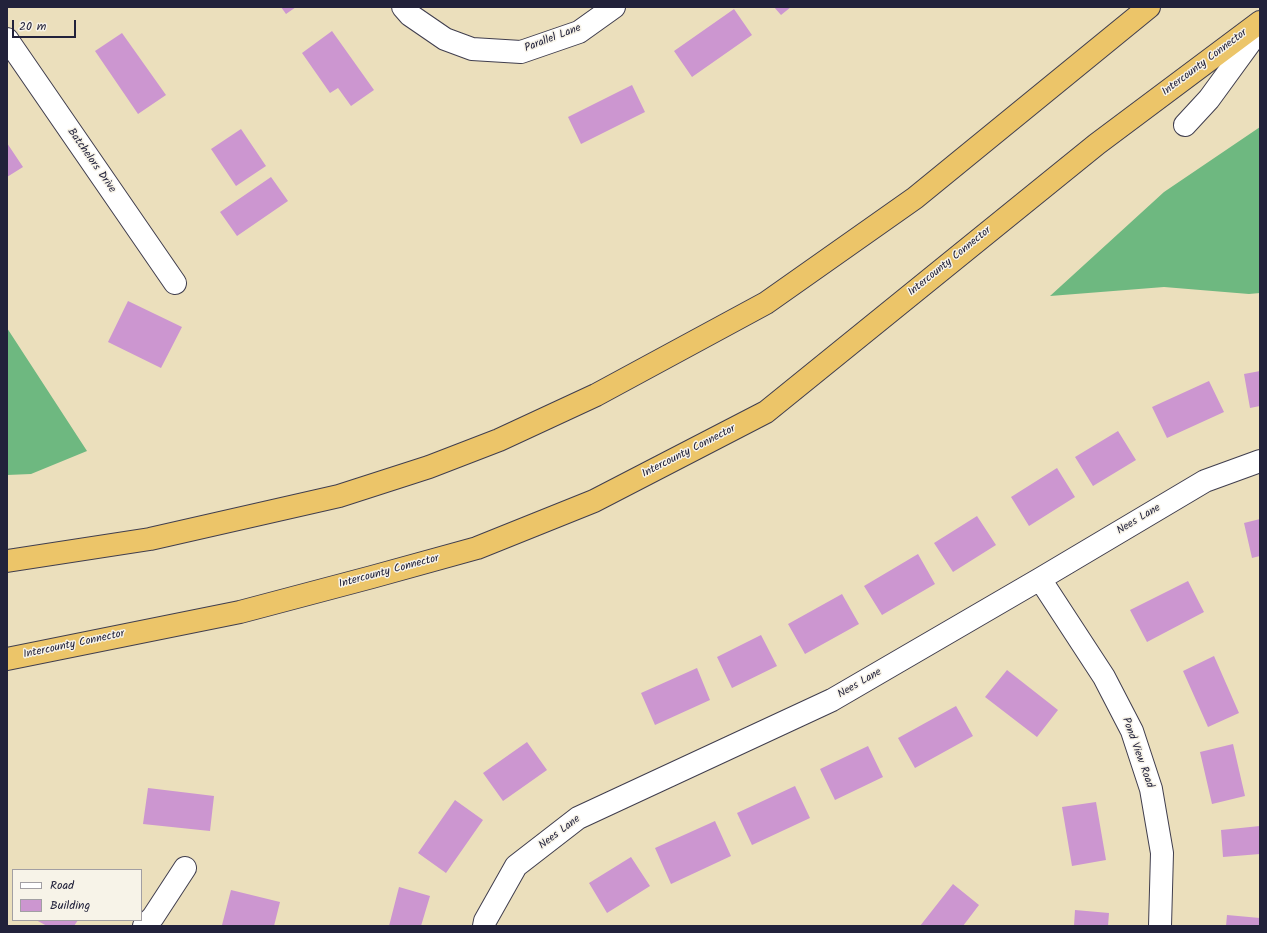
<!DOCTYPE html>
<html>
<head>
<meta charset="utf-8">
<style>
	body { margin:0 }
	#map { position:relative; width:1267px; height:933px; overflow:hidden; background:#ebdfbc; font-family:Kalam,sans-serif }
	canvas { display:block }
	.frame { position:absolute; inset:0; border:8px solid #22223b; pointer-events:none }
	.legend { position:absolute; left:12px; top:869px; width:130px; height:52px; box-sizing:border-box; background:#f7f3e8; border:1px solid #a29fa3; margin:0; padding:5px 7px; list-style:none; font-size:12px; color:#22223b }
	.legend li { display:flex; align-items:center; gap:8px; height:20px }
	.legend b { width:20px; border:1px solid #a29fa3 }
	.scale { position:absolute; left:12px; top:20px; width:64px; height:18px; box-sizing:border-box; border:2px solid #22223b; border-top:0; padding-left:5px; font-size:12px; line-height:14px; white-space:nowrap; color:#22223b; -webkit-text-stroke:3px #f7f3e8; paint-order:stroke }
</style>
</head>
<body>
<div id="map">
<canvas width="1267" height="933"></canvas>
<div class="frame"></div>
<ul class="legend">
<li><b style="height:5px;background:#fff"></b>Road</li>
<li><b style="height:11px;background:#cc96d0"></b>Building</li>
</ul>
<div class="scale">20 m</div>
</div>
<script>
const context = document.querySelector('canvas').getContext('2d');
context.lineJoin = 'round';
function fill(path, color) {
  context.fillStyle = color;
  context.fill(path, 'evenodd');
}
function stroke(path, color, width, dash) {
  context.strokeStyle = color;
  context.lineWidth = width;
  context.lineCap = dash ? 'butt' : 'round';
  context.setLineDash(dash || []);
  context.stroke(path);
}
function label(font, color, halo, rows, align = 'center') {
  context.font = font + ' Kalam,sans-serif';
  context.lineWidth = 3;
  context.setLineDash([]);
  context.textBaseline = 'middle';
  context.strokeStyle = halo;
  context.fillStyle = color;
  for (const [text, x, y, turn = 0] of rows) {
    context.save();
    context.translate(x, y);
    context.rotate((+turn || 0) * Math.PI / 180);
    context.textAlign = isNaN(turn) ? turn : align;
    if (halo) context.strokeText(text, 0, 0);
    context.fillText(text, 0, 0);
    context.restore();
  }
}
const forest = new Path2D(`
	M1260,127V293L1249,294L1164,287L1050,296L1164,192Z
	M7,328L87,451L31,474L7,475Z`);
const building = new Path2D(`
	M281,7H296L286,14Z
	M774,7H791L781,15Z
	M734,9L752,35L692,77L674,51Z
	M332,31L374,90L351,106L338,88L330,93L302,53Z
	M122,33L166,95L138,114L95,51Z
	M632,85L645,112L581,144L568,117Z
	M241,129L266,166L236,186L211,149Z
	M7,143L23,167L7,177Z
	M271,177L288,201L237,236L220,212Z
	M128,301L182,327L161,368L108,342Z
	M1260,371V406L1250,408L1244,374Z
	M1209,381L1224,412L1167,438L1152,407Z
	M1118,431L1136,460L1093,486L1075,457Z
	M1057,468L1075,497L1029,526L1011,497Z
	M977,516L996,545L953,572L934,543Z
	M1260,519V556L1252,558L1244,523Z
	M918,554L935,584L882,615L864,586Z
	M1188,581L1204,612L1147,642L1130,610Z
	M842,594L859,624L805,654L788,624Z
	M761,635L777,666L732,688L717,657Z
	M1214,656L1239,713L1208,727L1183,671Z
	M697,668L710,700L655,725L641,693Z
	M1007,670L1058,710L1037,737L985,697Z
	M956,706L973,736L915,768L898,738Z
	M527,742L547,770L503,801L483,773Z
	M1233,744L1245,796L1212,804L1200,752Z
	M868,746L883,777L835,800L820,769Z
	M795,786L810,818L752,845L737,813Z
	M148,788L214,796L210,831L143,824Z
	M455,800L483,820L446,873L418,853Z
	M1096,802L1106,860L1072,866L1062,807Z
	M715,821L731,856L671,884L655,848Z
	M1260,826V854L1223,857L1221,830Z
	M631,857L650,886L607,913L589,883Z
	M953,884L979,905L963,926H920Z
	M399,887L430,896L421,926H389Z
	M231,890L280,902L274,926L222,925Z
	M1075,910L1109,913L1108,926H1074Z
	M1227,915L1260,918V926H1226Z
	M36,920H78L74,926H47Z`);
const minor = new Path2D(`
	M403,7L410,15L445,39L472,49L521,52L579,32L614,7
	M7,39L175,283
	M1185,125L1209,99L1260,29
	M1040,579L1104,677L1132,731L1151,789L1162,853L1160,926
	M144,926L153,917L185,868
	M484,926L485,921L516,866L578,818L832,700L1040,579L1205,481L1260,461`);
const highway = new Path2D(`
	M7,561L150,539L339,496L429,467L499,440L596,395L766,303L915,198L1149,7
	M7,659L240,612L372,577L477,548L594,501L766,412L1097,144L1260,22`);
const streetNames = [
	["Parallel Lane",553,39,-21],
	["Intercounty Connector",1205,63,-37],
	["Batchelors Drive",91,161,55],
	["Intercounty Connector",950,262,-39],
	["Intercounty Connector",689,452,-27],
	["Nees Lane",1139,520,-31],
	["Intercounty Connector",389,572,-15],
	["Intercounty Connector",74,645,-12],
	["Nees Lane",860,684,-30],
	["Pond View Road",1137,753,70],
	["Nees Lane",560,833,-37]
];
fill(forest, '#6eb880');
fill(building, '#cc96d0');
stroke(minor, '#403e4e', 24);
stroke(highway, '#403e4e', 24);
stroke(minor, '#fff', 22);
stroke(highway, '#ecc569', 22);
label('11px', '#22223b', '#f7f3e8', streetNames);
</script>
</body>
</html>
